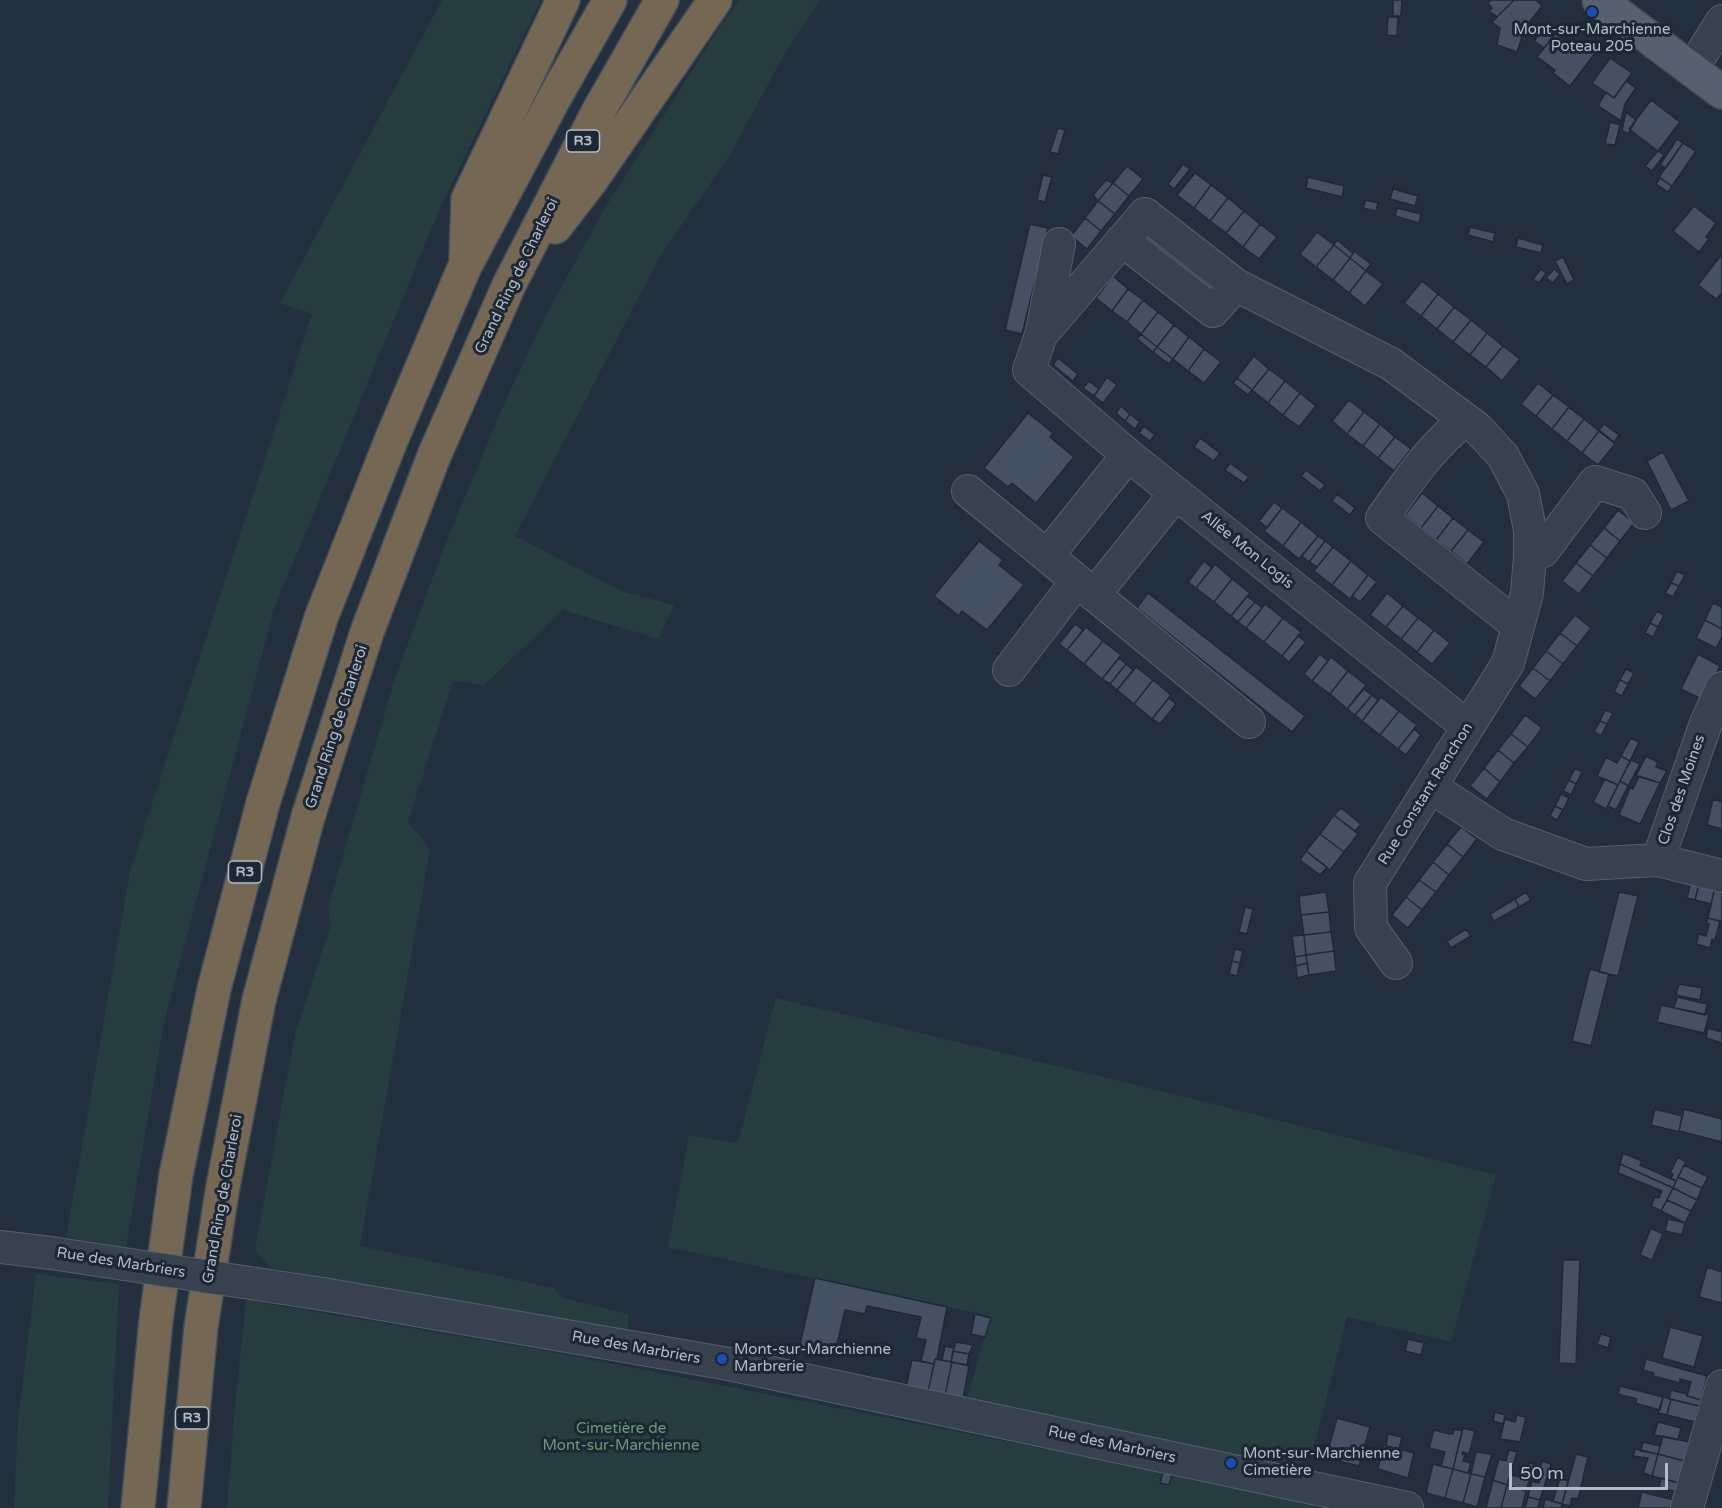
<!DOCTYPE html>
<html>
<head>
<meta charset="utf-8">
<style>
	body { margin:0 }
	#map { position:relative; width:1722px; height:1508px; overflow:hidden; background:#242f3e; font-family:"Varela Round",sans-serif }
	canvas { display:block }
	.scale { position:absolute; left:1509px; top:1463px; width:159px; height:27px; box-sizing:border-box; border:3px solid #b4bcc9; border-top:0; padding-left:8px; font-size:18px; line-height:21px; white-space:nowrap; color:#b4bcc9; -webkit-text-stroke:4px #1d2633; paint-order:stroke }
</style>
</head>
<body>
<div id="map">
<canvas width="1722" height="1508"></canvas>
<div class="scale">50 m</div>
</div>
<script>
const context = document.querySelector('canvas').getContext('2d');
context.lineJoin = 'round';
function fill(path, color) {
  context.fillStyle = color;
  context.fill(path, 'evenodd');
}
function stroke(path, color, width, dash) {
  context.strokeStyle = color;
  context.lineWidth = width;
  context.lineCap = dash ? 'butt' : 'round';
  context.setLineDash(dash || []);
  context.stroke(path);
}
function label(font, color, halo, rows, align = 'center') {
  context.font = font + ' "Varela Round",sans-serif';
  context.lineWidth = 6;
  context.setLineDash([]);
  context.textBaseline = 'middle';
  context.strokeStyle = halo;
  context.fillStyle = color;
  for (const [text, x, y, turn = 0] of rows) {
    context.save();
    context.translate(x, y);
    context.rotate((+turn || 0) * Math.PI / 180);
    context.textAlign = isNaN(turn) ? turn : align;
    if (halo) context.strokeText(text, 0, 0);
    context.fillText(text, 0, 0);
    context.restore();
  }
}
const green = new Path2D(`
	M442,0H541L441,206L274,609L164,1022L126,1247L66,1238L130,871L312,314L280,303Z
	M740,0H820L785,53L730,155L659,258L515,536L624,592L674,605L658,639L563,610L484,685L453,681L408,822L430,849L360,1246L554,1288L562,1298L628,1314L629,1336L271,1268L255,1250L295,1034L331,924L328,907L395,678L450,532L507,397L545,317L602,213L725,19Z
	M776,998L1194,1099L1496,1175L1451,1342L1347,1317L1312,1454L1292,1468L967,1400L990,1316L668,1247L689,1135L738,1143Z
	M36,1274L119,1284L108,1508H14L18,1421Z
	M246,1300L558,1353L1315,1502L1314,1508H227L234,1417Z`);
const building = new Path2D(`
	M1393,0H1402L1401,16H1393Z
	M1491,0H1514L1497,17L1489,11L1492,8L1488,3Z
	M1514,0H1536L1542,6L1525,28L1517,52L1497,45L1500,28L1492,22Z
	M1388,17H1398L1397,36L1387,35Z
	M1546,25L1556,33L1544,48L1534,41Z
	M1556,33L1578,51L1584,43L1596,52L1570,86L1553,73L1555,70L1537,57Z
	M1610,58L1632,73L1614,98L1592,83Z
	M1626,81L1636,88L1625,104L1621,121L1598,106L1606,92L1614,98Z
	M1651,100L1680,122L1658,151L1629,129Z
	M1626,112L1636,120L1628,134L1622,130Z
	M1610,122L1620,125L1615,145L1605,144Z
	M1058,128L1065,130L1058,154L1050,152Z
	M1677,139L1683,143L1666,168L1660,165Z
	M1683,143L1696,151L1672,186L1659,177Z
	M1658,151L1664,155L1652,171L1645,166Z
	M1183,164L1190,169L1174,189L1168,184Z
	M1127,166L1143,179L1129,196L1113,183Z
	M1195,173L1211,185L1194,208L1177,195Z
	M1043,175L1052,177L1045,202L1037,200Z
	M1308,177L1344,186L1342,197L1306,188Z
	M1660,178L1672,186L1668,192L1656,184Z
	M1106,180L1113,183L1098,201L1093,195Z
	M1113,183L1129,196L1115,214L1098,201Z
	M1211,185L1228,198L1210,221L1194,208Z
	M1393,189L1418,196L1415,206L1390,199Z
	M1228,198L1244,211L1226,233L1210,221Z
	M1366,200L1378,203L1376,211L1363,208Z
	M1098,201L1115,214L1101,231L1085,218Z
	M1694,206L1716,223L1706,237L1709,239L1699,252L1673,231Z
	M1397,208L1421,214L1419,223L1395,216Z
	M1244,211L1260,224L1243,247L1226,233Z
	M1085,218L1101,231L1087,249L1071,236Z
	M1030,224L1048,228L1022,334L1005,330Z
	M1260,224L1277,237L1259,259L1243,247Z
	M1470,227L1495,233L1493,242L1468,235Z
	M1317,232L1334,245L1316,267L1300,254Z
	M1518,238L1543,245L1541,253L1516,247Z
	M1337,240L1353,253L1350,258L1334,245Z
	M1334,245L1350,258L1333,280L1316,267Z
	M1354,251L1371,264L1366,271L1350,258Z
	M1722,254V293L1716,299L1698,285Z
	M1563,257L1574,280L1567,284L1555,261Z
	M1350,258L1366,271L1349,293L1333,280Z
	M1541,269L1546,273L1539,283L1533,279Z
	M1554,269L1560,274L1553,283L1546,278Z
	M1366,271L1383,284L1365,306L1349,293Z
	M1113,276L1128,289L1112,311L1096,298Z
	M1422,281L1438,294L1421,316L1404,303Z
	M1128,289L1143,300L1127,322L1112,311Z
	M1438,294L1454,307L1437,329L1421,316Z
	M1143,300L1158,312L1141,334L1127,322Z
	M1454,307L1471,320L1453,342L1437,329Z
	M1158,312L1174,325L1157,347L1141,334Z
	M1471,320L1487,333L1470,355L1453,342Z
	M1174,325L1189,337L1173,359L1157,347Z
	M1487,333L1503,346L1486,367L1470,355Z
	M1141,334L1157,347L1153,352L1137,339Z
	M1189,337L1204,349L1188,371L1173,359Z
	M1503,346L1520,359L1502,381L1486,367Z
	M1157,347L1173,359L1169,364L1153,352Z
	M1204,349L1221,362L1204,383L1188,371Z
	M1254,356L1269,369L1252,390L1237,378Z
	M1058,358L1078,374L1073,381L1053,365Z
	M1269,369L1285,381L1268,403L1252,390Z
	M1107,377L1117,385L1103,403L1094,396Z
	M1237,378L1252,390L1248,395L1233,383Z
	M1089,381L1099,389L1094,396L1083,388Z
	M1285,381L1300,393L1283,415L1268,403Z
	M1538,383L1553,395L1536,416L1521,404Z
	M1300,393L1316,406L1299,427L1283,415Z
	M1553,395L1569,407L1552,429L1536,416Z
	M1349,400L1364,412L1347,434L1332,421Z
	M1121,406L1130,414L1125,421L1116,413Z
	M1569,407L1584,419L1567,441L1552,429Z
	M1364,412L1380,424L1363,446L1347,434Z
	M1028,413L1053,433L1050,437L1074,457L1036,503L1012,483L1008,487L984,468Z
	M1130,414L1140,422L1135,429L1125,421Z
	M1584,419L1599,431L1582,453L1567,441Z
	M1380,424L1395,437L1378,458L1363,446Z
	M1604,424L1619,435L1614,442L1599,430Z
	M1144,426L1155,435L1150,441L1139,433Z
	M1599,431L1615,444L1598,465L1582,453Z
	M1395,437L1411,449L1394,471L1378,458Z
	M1200,438L1220,453L1214,461L1194,447Z
	M1663,452L1689,501L1671,510L1647,461Z
	M1230,463L1249,477L1244,483L1225,470Z
	M1306,470L1325,485L1320,491L1301,476Z
	M1422,493L1438,506L1421,528L1405,515Z
	M1337,494L1355,508L1350,515L1332,501Z
	M1274,502L1282,508L1267,528L1259,521Z
	M1438,506L1453,518L1436,540L1421,528Z
	M1282,508L1301,522L1283,546L1264,531Z
	M1618,510L1634,523L1620,541L1604,528Z
	M1453,518L1468,530L1451,551L1436,540Z
	M1301,522L1318,536L1299,559L1283,546Z
	M1604,528L1620,541L1607,558L1590,545Z
	M1468,530L1484,542L1467,564L1451,551Z
	M1318,536L1325,541L1309,562L1302,556Z
	M979,541L1003,560L999,565L1024,585L987,630L962,611L959,616L934,596Z
	M1325,541L1333,547L1317,567L1309,562Z
	M1590,545L1607,558L1593,576L1576,563Z
	M1333,547L1351,561L1332,585L1314,571Z
	M1204,561L1212,568L1196,588L1188,582Z
	M1351,561L1368,575L1350,599L1332,585Z
	M1576,563L1593,576L1579,594L1562,581Z
	M1215,564L1232,579L1214,602L1196,588Z
	M1677,571L1685,575L1679,586L1671,583Z
	M1368,575L1377,582L1360,602L1352,596Z
	M1232,579L1250,593L1231,616L1214,602Z
	M1671,583L1679,586L1673,597L1665,593Z
	M1148,593L1305,716L1292,732L1137,608Z
	M1387,593L1403,606L1386,627L1370,615Z
	M1247,596L1255,602L1238,622L1231,616Z
	M1255,602L1262,608L1246,628L1238,622Z
	M1713,603L1722,607V629L1705,620Z
	M1265,604L1283,618L1264,642L1246,628Z
	M1403,606L1418,618L1401,639L1386,627Z
	M1657,611L1664,615L1658,627L1650,623Z
	M1575,615L1591,628L1577,646L1560,633Z
	M1283,618L1301,632L1282,656L1264,642Z
	M1418,618L1434,630L1417,652L1401,639Z
	M1705,620L1722,629V637L1716,648L1696,638Z
	M1650,623L1658,627L1653,637L1645,633Z
	M1075,624L1083,630L1067,650L1059,644Z
	M1086,627L1103,641L1084,664L1067,650Z
	M1434,630L1450,643L1432,664L1417,652Z
	M1560,633L1577,646L1563,664L1546,651Z
	M1298,636L1306,642L1289,662L1282,656Z
	M1103,641L1121,655L1102,679L1084,664Z
	M1546,651L1563,664L1550,681L1533,668Z
	M1320,654L1328,661L1312,681L1304,674Z
	M1698,654L1720,666L1703,700L1681,689Z
	M1331,657L1348,671L1330,694L1312,681Z
	M1119,658L1126,664L1110,684L1102,679Z
	M1126,664L1133,670L1117,690L1110,684Z
	M1136,667L1153,680L1134,704L1117,690Z
	M1533,668L1550,681L1535,699L1519,686Z
	M1626,669L1634,673L1628,684L1620,680Z
	M1348,671L1366,685L1347,709L1330,694Z
	M1153,680L1171,695L1152,719L1134,704Z
	M1620,680L1628,684L1622,696L1614,692Z
	M1364,689L1372,695L1355,715L1347,709Z
	M1372,695L1378,700L1362,721L1355,715Z
	M1381,697L1399,711L1380,735L1362,721Z
	M1169,698L1176,704L1160,724L1152,719Z
	M1605,710L1613,713L1607,724L1600,721Z
	M1399,711L1417,725L1398,749L1380,735Z
	M1525,715L1542,728L1528,747L1511,734Z
	M1600,721L1607,724L1601,736L1594,732Z
	M1414,729L1421,735L1406,755L1398,749Z
	M1511,734L1528,747L1514,763L1498,750Z
	M1631,738L1639,742L1630,761L1621,756Z
	M1498,750L1514,763L1500,782L1484,768Z
	M1621,756L1630,761L1618,785L1597,776L1606,757L1617,763Z
	M1646,756L1658,762L1656,767L1667,771L1660,783L1636,776Z
	M1631,760L1640,764L1628,786L1620,781Z
	M1484,768L1500,782L1487,799L1470,786Z
	M1575,768L1582,772L1576,784L1569,780Z
	M1639,776L1660,783L1640,824L1619,815L1630,788L1633,789Z
	M1605,779L1618,785L1606,809L1593,802Z
	M1569,780L1576,784L1571,795L1563,791Z
	M1620,781L1628,786L1616,810L1608,806Z
	M1561,794L1569,798L1563,810L1555,806Z
	M1713,799L1722,802V829L1707,825Z
	M1555,806L1563,810L1557,820L1550,816Z
	M1341,808L1361,824L1355,831L1334,815Z
	M1334,815L1358,834L1344,852L1320,834Z
	M1461,827L1477,839L1463,857L1447,844Z
	M1320,834L1344,852L1330,870L1306,851Z
	M1447,844L1463,857L1449,875L1433,862Z
	M1306,851L1327,867L1320,875L1300,860Z
	M1433,862L1449,875L1436,892L1419,880Z
	M1419,880L1436,892L1422,910L1406,897Z
	M1691,881L1699,884L1695,900L1687,898Z
	M1699,884L1715,887L1711,904L1695,900Z
	M1715,887L1722,889V922L1708,918Z
	M1326,892L1329,912L1301,915L1299,896Z
	M1526,892L1531,900L1519,907L1515,899Z
	M1619,892L1638,896L1618,976L1599,972Z
	M1406,897L1422,910L1408,928L1392,915Z
	M1515,899L1519,907L1494,921L1490,914Z
	M1245,907L1253,909L1247,934L1239,932Z
	M1329,912L1331,932L1304,935L1301,915Z
	M1708,918L1720,921L1715,940L1712,939L1710,948L1696,944L1699,934L1706,936L1709,924L1706,923Z
	M1466,929L1471,936L1451,948L1447,941Z
	M1331,932L1334,951L1306,955L1304,935Z
	M1304,935L1306,955L1295,957L1292,936Z
	M1235,949L1243,951L1240,963L1232,961Z
	M1334,951L1336,971L1309,975L1306,955Z
	M1306,955L1307,963L1296,966L1295,957Z
	M1232,961L1240,963L1237,976L1229,974Z
	M1307,963L1309,975L1297,978L1296,966Z
	M1590,969L1609,974L1591,1046L1572,1041Z
	M1679,984L1702,988L1700,1000L1676,995Z
	M1677,997L1707,1004L1705,1015L1674,1008Z
	M1661,1005L1709,1015L1704,1033L1657,1022Z
	M1708,1028L1722,1032V1043L1706,1038Z
	M1655,1109L1682,1116L1679,1132L1651,1125Z
	M1684,1109L1722,1119V1142L1679,1131Z
	M1623,1153L1642,1161L1640,1165L1676,1181L1673,1188L1620,1164Z
	M1678,1157L1686,1162L1676,1181L1671,1178L1673,1174L1670,1173Z
	M1620,1164L1673,1188L1661,1211L1651,1206L1655,1197L1659,1198L1662,1191L1618,1173Z
	M1684,1165L1708,1177L1702,1188L1678,1177Z
	M1678,1177L1702,1188L1697,1200L1673,1188Z
	M1673,1188L1697,1200L1691,1211L1667,1200Z
	M1667,1200L1691,1211L1685,1223L1661,1211Z
	M1668,1219L1685,1223L1682,1235L1665,1231Z
	M1651,1228L1663,1234L1652,1260L1640,1255Z
	M1563,1260H1580L1576,1364L1559,1363Z
	M1707,1267L1722,1272V1303L1699,1297Z
	M815,1278L947,1307L937,1359H935L934,1364L921,1361L926,1340L916,1338L921,1317L867,1306L865,1314L845,1310L834,1357L799,1349Z
	M975,1314L991,1318L985,1337L971,1334Z
	M1670,1327L1703,1336L1694,1367L1662,1358Z
	M1601,1334L1611,1337L1608,1348L1597,1344Z
	M1408,1339L1424,1343L1421,1355L1405,1351Z
	M956,1342L973,1345L969,1354L953,1351Z
	M945,1346L954,1348L951,1362L942,1360Z
	M953,1351L969,1354L967,1365L951,1362Z
	M935,1359L952,1362L945,1395L928,1392Z
	M1646,1359L1707,1376L1701,1400L1687,1396L1691,1382L1680,1379V1383L1653,1376L1654,1373L1643,1370Z
	M912,1360L934,1364L928,1392L906,1387Z
	M952,1362L969,1366L963,1399L945,1395Z
	M1620,1386L1663,1397L1660,1410L1635,1403L1637,1399L1618,1394Z
	M1671,1390L1687,1394V1396L1701,1400L1699,1406L1669,1399Z
	M1663,1397L1671,1399L1667,1415L1658,1413Z
	M1671,1399L1699,1406L1695,1422L1667,1415Z
	M1495,1412L1505,1415L1503,1424L1493,1421Z
	M1517,1415L1526,1417L1520,1442L1500,1439L1505,1419L1515,1422Z
	M1337,1418L1370,1427L1359,1466L1326,1458Z
	M1658,1422L1681,1428L1678,1440L1654,1435Z
	M1463,1428L1475,1431L1469,1454L1463,1452L1462,1454L1465,1455L1463,1461L1471,1463L1468,1473L1453,1469Z
	M1454,1429L1462,1431L1453,1469L1441,1466L1445,1452L1429,1448L1434,1430L1449,1434H1453Z
	M1388,1434L1402,1437L1399,1449L1386,1446Z
	M1663,1436L1689,1442L1684,1461L1658,1454Z
	M1643,1442L1660,1446L1658,1454L1641,1451Z
	M1383,1445L1414,1453L1408,1478L1378,1469Z
	M1635,1449L1658,1454L1652,1476L1643,1473L1648,1458L1633,1456Z
	M1509,1450L1517,1452L1507,1485L1493,1480L1499,1459L1506,1461Z
	M1476,1452L1492,1454L1485,1477L1471,1474Z
	M1576,1454L1588,1457L1578,1499L1572,1498L1570,1506L1562,1504Z
	M1658,1454L1684,1461L1679,1483L1652,1476Z
	M1542,1461L1551,1464L1540,1500L1528,1497L1532,1481L1539,1483L1541,1476L1538,1475Z
	M1529,1463L1534,1464L1526,1491L1507,1485L1510,1475L1520,1477L1523,1465L1528,1466Z
	M1433,1464L1453,1469L1445,1498L1426,1493Z
	M1453,1469L1471,1474L1463,1503L1445,1498Z
	M1163,1472L1172,1474L1169,1485L1160,1483Z
	M1471,1474L1485,1477L1477,1507L1463,1503Z
	M1560,1478L1568,1481L1562,1504L1553,1501Z
	M1661,1478L1679,1483L1676,1492L1659,1487Z
	M1493,1480L1507,1485L1501,1508H1486Z
	M1507,1485L1526,1491L1522,1508H1501Z
	M1642,1492L1674,1500L1672,1508H1638Z
	M1528,1497L1540,1500L1538,1508H1525Z
	M1545,1499L1562,1504L1561,1508H1543Z`);
const minor = new Path2D(`
	M1692,69L1722,21
	M1122,240L1213,311L1236,285
	M1042,331L1059,244
	M1465,420C1430,447 1408,482 1382,518L1518,626
	M968,491L1249,722
	M1047,556L1128,455
	M1530,556L1543,551L1595,482L1633,494L1645,513
	M1094,595L1176,493
	M1009,670L1077,581
	M1431,787L1503,834L1586,864L1658,860L1722,876
	M1658,860L1706,723L1722,688
	M1396,963L1371,928L1370,883L1508,663L1527,593L1530,556V530L1523,494L1503,456L1477,428L1391,364L1236,285L1145,214L1041,335L1029,370L1128,455L1468,727
	M0,1247L51,1253
	M323,1294L729,1364L1407,1508
	M1687,1508L1722,1386`);
const major = new Path2D(`
	M1599,0L1722,92`);
const highway = new Path2D(`
	M555,227L590,182L715,0
	M466,258L468,199L563,0
	M138,1508L156,1320L176,1175L214,989L263,803L321,618L392,438L465,266L556,95L610,0
	M184,1508L201,1327L223,1186L259,1000L308,817L367,632L434,456L509,285L597,114L662,0`);
const minorBridge = new Path2D(`
	M51,1253L323,1294`);
const markers = [
	[1592,12,6,"#1a4fb4"],
	[722,1359,6,"#1a4fb4"],
	[1231,1463,6,"#1a4fb4"]
];
const shields = [
	[583,141,33],
	[245,872,33],
	[192,1418,33]
];
const shieldNames = [
	["R3",583,141],
	["R3",245,872],
	["R3",192,1418]
];
const poiNames = [
	["Mont-sur-Marchienne",1592,30,"center"],
	["Poteau 205",1592,47,"center"],
	["Mont-sur-Marchienne",734,1350],
	["Marbrerie",734,1367],
	["Mont-sur-Marchienne",1243,1454],
	["Cimetière",1243,1471]
];
const streetNames = [
	["Grand Ring de Charleroi",517,276,-64],
	["Allée Mon Logis",1247,550,39],
	["Grand Ring de Charleroi",337,727,-72],
	["Clos des Moines",1682,790,-71],
	["Rue Constant Renchon",1426,794,-58],
	["Grand Ring de Charleroi",223,1199,-80],
	["Rue des Marbriers",121,1263,9],
	["Rue des Marbriers",636,1348,10],
	["Rue des Marbriers",1112,1445,12]
];
const parkNames = [
	["Cimetière de",621,1429],
	["Mont-sur-Marchienne",621,1446]
];
fill(green, '#263c3f');
fill(building, '#455162');
stroke(building, '#1f2835', 1.5);
stroke(minor, '#565f6c', 34);
stroke(major, '#414a57', 36);
stroke(highway, '#434c59', 36);
stroke(minor, '#38414e', 32);
stroke(major, '#56606e', 33);
stroke(highway, '#746855', 33);
stroke(minorBridge, '#565f6c', 34, []);
stroke(minorBridge, '#38414e', 32);
for (const [x, y, r, color] of markers) {
  const dot = new Path2D();
  dot.arc(x, y, r, 0, 2 * Math.PI);
  context.fillStyle = color;
  context.fill(dot);
  stroke(dot, '#1d2633', 2);
}
for (const [x, y, w] of shields) {
  const box = new Path2D();
  box.roundRect(x - w / 2, y - 11, w, 22, 4.5);
  context.fillStyle = '#1d2633';
  context.fill(box);
  stroke(box, '#b4bcc9', 1.5);
}
label('bold 14px', '#b4bcc9', null, shieldNames);
label('15px', '#b4bcc9', '#1d2633', poiNames, 'left');
label('15px', '#b4bcc9', '#1d2633', streetNames);
label('15px', '#6b9a76', '#1d2633', parkNames);
</script>
</body>
</html>
